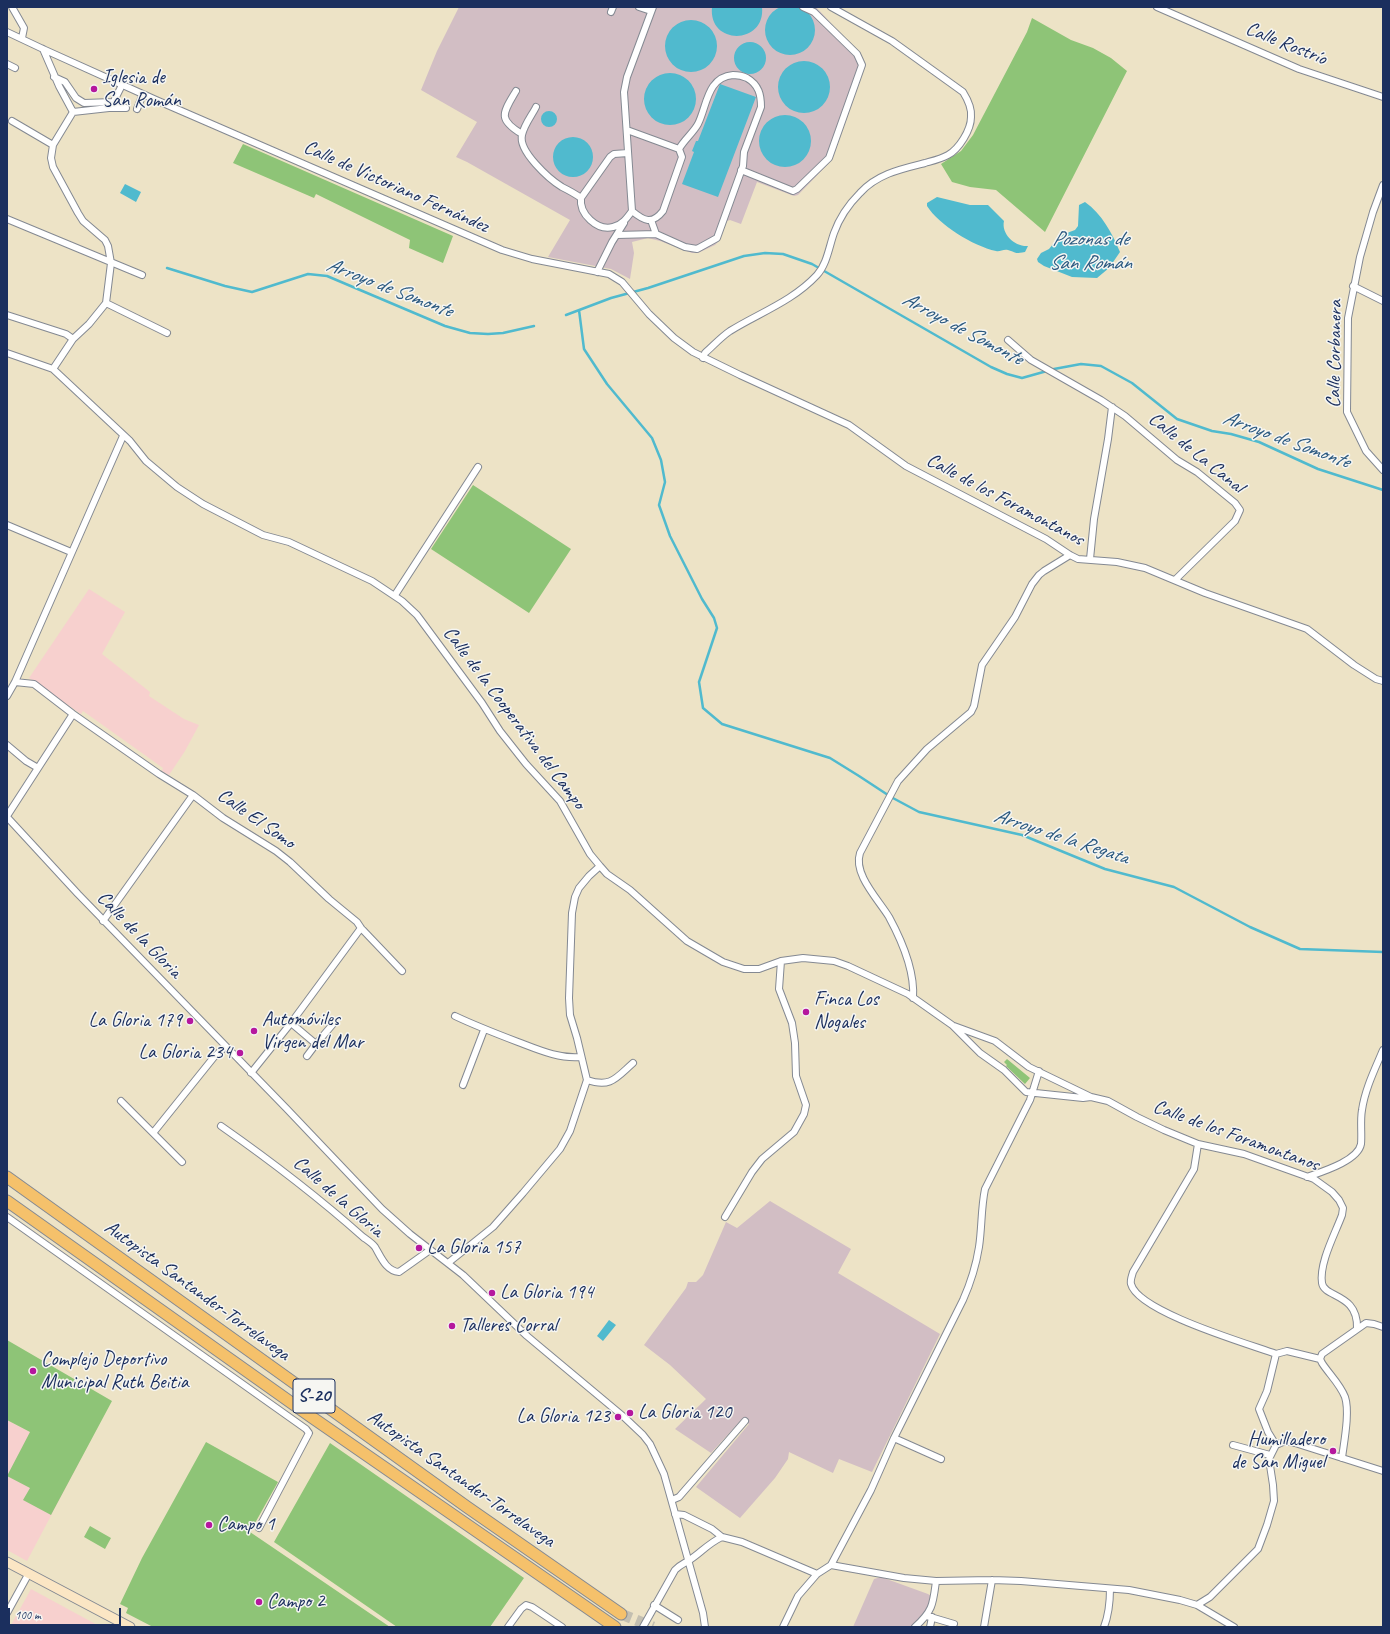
<!DOCTYPE html>
<html>
<head>
<meta charset="utf-8">
<style>
	body { margin:0 }
	#map { position:relative; width:1390px; height:1634px; overflow:hidden; background:#ede3c6; font-family:Caveat,sans-serif }
	canvas { display:block }
	.frame { position:absolute; inset:0; border:8px solid #1b2f5e; pointer-events:none }
	.scale { position:absolute; left:8px; top:1608px; width:113px; height:18px; box-sizing:border-box; border:2px solid #1b2f5e; border-top:0; padding-left:5px; font-size:12px; line-height:14px; white-space:nowrap; color:#1b2f5e; -webkit-text-stroke:3px #f6f6f2; paint-order:stroke }
</style>
</head>
<body>
<div id="map">
<canvas width="1390" height="1634"></canvas>
<div class="frame"></div>
<div class="scale">100 m</div>
</div>
<script>
const context = document.querySelector('canvas').getContext('2d');
context.lineJoin = 'round';
function fill(path, color) {
  context.fillStyle = color;
  context.fill(path, 'evenodd');
}
function stroke(path, color, width, dash) {
  context.strokeStyle = color;
  context.lineWidth = width;
  context.lineCap = dash ? 'butt' : 'round';
  context.setLineDash(dash || []);
  context.stroke(path);
}
function label(font, color, halo, rows, align = 'center') {
  context.font = font + ' Caveat,sans-serif';
  context.lineWidth = 3;
  context.setLineDash([]);
  context.textBaseline = 'middle';
  context.strokeStyle = halo;
  context.fillStyle = color;
  for (const [text, x, y, turn = 0] of rows) {
    context.save();
    context.translate(x, y);
    context.rotate((+turn || 0) * Math.PI / 180);
    context.textAlign = isNaN(turn) ? turn : align;
    if (halo) context.strokeText(text, 0, 0);
    context.fillText(text, 0, 0);
    context.restore();
  }
}
const built = new Path2D(`
	M89,589L125,612L102,654L150,692L149,696L184,719L199,725L185,751L169,775L162,771L163,768L83,711L81,714L29,678Z
	M7,1420L81,1459L27,1561L7,1550Z
	M31,1589L101,1627H10Z`);
const industrial = new Path2D(`
	M459,7H816L863,58L865,67L830,162L798,195L794,196L757,182L741,224L730,220L727,221L719,241L715,245L698,253H692L660,241L648,238L632,242L634,253L630,279L611,269L548,257L570,220L467,162L456,157L477,122L421,90L437,51Z
	M770,1201L851,1249L838,1273L940,1334L872,1472L839,1459L833,1473L789,1452L788,1459L775,1478L740,1518L696,1487L749,1424L742,1419L711,1453L675,1429L706,1399L670,1365L644,1345L686,1288L688,1282H696L703,1275L726,1222L737,1228Z
	M881,1577L928,1594L931,1596V1601L926,1612L912,1627H853L874,1579Z`);
const green = new Path2D(`
	M1032,18L1071,40L1093,48L1111,58L1127,71L1045,232L996,190L970,187L952,182L941,164L961,151L973,135L1027,32Z
	M243,144L453,236L443,263L409,248L410,240L316,194L314,198L233,163Z
	M473,485L571,549L529,613L431,549Z
	M1007,1059L1030,1078L1025,1084L1006,1066L1007,1065L1004,1062Z
	M7,1340L112,1401L51,1515L23,1500L30,1488L7,1476L30,1432L7,1420Z
	M206,1442L278,1482L250,1532L390,1627H153L126,1613L128,1608L120,1604L142,1558Z
	M330,1443L524,1578L490,1627H397L274,1542Z
	M90,1526L111,1538L105,1549L84,1537Z`);
const water = new Path2D(`
	M765 30a25 25 0 1 1 50 0a25 25 0 1 1-50 0Z
	M712,7H762C766,45 708,46 712,7Z
	M665 46a26 26 0 1 1 52 0a26 26 0 1 1-52 0Z
	M734 58a16 16 0 1 1 32 0a16 16 0 1 1-32 0Z
	M778 87a26 26 0 1 1 52 0a26 26 0 1 1-52 0Z
	M644 99a26 26 0 1 1 52 0a26 26 0 1 1-52 0Z
	M720,84L756,97L718,197L682,184L694,152L692,151L696,141H698Z
	M541 119a8 8 0 1 1 16 0a8 8 0 1 1-16 0Z
	M759 141a26 26 0 1 1 52 0a26 26 0 1 1-52 0Z
	M553 157a20 20 0 1 1 40 0a20 20 0 1 1-40 0Z
	M125,184L141,192L136,202L120,193Z
	M937,197L970,205H988L1004,221C1001,234 1015,247 1028,246L1025,252C1013,254 1018,253 1008,250C1003,249 1000,252 996,251C973,246 939,225 927,206V203Z
	M1085,202C1102,214 1112,233 1120,252L1109,268L1097,278L1072,277L1044,266L1038,262L1037,259L1041,253L1049,249L1058,238L1064,234L1075,230L1078,226L1079,205Z
	M609,1320L616,1325L603,1341L597,1336Z`);
const stream = new Path2D(`
	M167,268L225,286L252,292L308,274L327,276L445,326L470,333L488,334L503,333L534,326
	M579,310L584,349L607,384L652,438L661,460L665,482L659,505L670,536L702,599L714,618L717,628L699,682L703,708L722,724L830,758L859,776L891,797L919,812L1022,835L1105,869L1174,887L1250,927L1300,949L1383,952
	M566,315L611,298L648,288L744,256L765,253L783,254L812,264L991,367L1007,374L1022,378L1054,369L1081,364L1101,366L1132,383L1177,419L1212,431L1231,434L1259,442L1318,469L1383,490`);
const motorwayTunnel = new Path2D(`
	M621,1614L653,1627`);
const minor = new Path2D(`
	M12,7L24,28L22,38
	M639,7L651,11
	M1157,7L1299,69L1383,97
	M611,12L613,7
	M7,32L43,49L156,100L502,250L532,259L609,274L622,282L649,314L674,338L693,352L740,375L849,425L906,466L1046,539L1070,555L1078,559L1117,562L1145,568L1205,593L1307,629L1354,665L1376,679L1383,681
	M43,49L59,86L73,112L53,145L51,158L53,167L78,213L83,221L105,240L108,246L111,263L106,303L89,324L73,339L53,369
	M7,64L15,68
	M54,77L65,82L76,98L84,103L113,102
	M516,91C503,113 497,119 522,134
	M536,107C532,115 524,125 522,135C518,151 549,179 562,187C568,190 574,193 581,198
	M109,108H126
	M137,109L143,94
	M73,112L109,108L112,105L122,85
	M12,121L53,145
	M627,130L679,149
	M628,153L614,154L610,157L581,198C579,214 597,231 613,227C622,225 627,218 632,211
	M741,170L793,191L797,189L829,158L862,65L857,54L814,12L803,7
	M1383,185L1373,212L1360,257L1348,318L1347,412L1366,451L1383,470
	M7,219L142,275
	M651,220L656,234L685,247L697,249L717,238L743,166L744,152L761,107C761,95 759,85 747,78C743,76 738,75 733,75C707,77 707,106 698,124C693,133 684,140 679,149L682,157L663,211C652,225 644,221 632,211L624,92L627,77L653,7
	M617,235L656,234
	M597,272L612,242L624,223
	M1353,286L1383,301
	M106,303L167,333
	M7,315L66,334L73,339
	M1008,340L1031,360L1101,400L1125,416L1177,460L1197,472L1235,503L1240,510L1235,521L1175,580
	M7,353L53,369L130,441L146,461L177,487L203,504L263,535L289,542L372,581L402,601L417,615L482,703L500,731L526,764L560,801L590,854L600,866L607,874L630,890L687,941L723,962L744,969H759L781,961L803,958L834,961L848,966L908,994L952,1025L980,1053L1004,1070L1026,1092L1083,1098L1091,1097
	M703,358L705,353C713,346 721,337 730,331C759,313 793,301 817,275C827,264 829,247 834,233C839,219 849,204 860,193C877,174 901,169 925,163C932,161 941,159 948,155C959,149 971,130 971,117C972,108 968,100 963,92L892,41L831,7
	M7,525L71,552
	M1090,559L1094,519L1108,439L1112,407
	M395,595L478,467
	M15,682L34,684L73,714L159,774L193,795L223,818L276,851L290,862L329,899L357,922L361,928L402,971
	M7,696L15,682L123,436
	M7,745L26,761L38,768
	M7,816L73,714
	M7,817L78,894L286,1108L382,1209L410,1234L463,1275L527,1336L624,1417L643,1435L650,1444L664,1474L703,1613L705,1627
	M103,921L193,795
	M913,998C915,971 902,941 889,917C878,899 853,874 860,853L898,781L927,749L971,712L974,706L982,665L1015,617L1032,584L1039,575L1044,571L1070,555
	M455,1016C476,1026 497,1034 518,1042C539,1050 559,1059 581,1057
	M291,1023L316,1044
	M954,1026L995,1041L1029,1067L1091,1097L1108,1101L1137,1117L1164,1130L1198,1144L1244,1154L1314,1179L1332,1192L1339,1200L1343,1208L1342,1215C1335,1234 1319,1263 1322,1283C1324,1298 1358,1293 1357,1328
	M307,1056L316,1044L333,1024
	M251,1073L291,1023L361,928
	M587,1080C611,1088 616,1078 633,1063
	M463,1085L484,1030
	M121,1101L182,1162
	M221,1126C271,1161 318,1197 363,1237C367,1240 372,1243 375,1247C381,1257 386,1271 399,1272L430,1250
	M153,1133L214,1057L225,1047
	M1198,1144L1194,1169L1133,1272C1132,1276 1130,1280 1131,1284C1138,1312 1249,1344 1276,1354L1287,1351L1320,1359
	M1307,1177C1321,1172 1358,1161 1361,1144C1362,1133 1360,1121 1362,1110C1365,1089 1375,1069 1383,1050
	M7,1217L306,1429L309,1433L259,1528
	M725,1217L752,1172L762,1159L794,1132L804,1114L806,1105L796,1076L795,1043L792,1023L779,989L781,961
	M448,1263L493,1227L523,1193L560,1149L570,1131L587,1080L577,1038L570,1015L569,998L572,913L575,897L579,888L589,876L600,866
	M894,1438L941,1459
	M1233,1445L1270,1455
	M1276,1445L1268,1432L1259,1409L1267,1391L1276,1354
	M1342,1458C1344,1442 1350,1412 1345,1397C1340,1384 1329,1374 1322,1363L1320,1359L1322,1354L1366,1323L1374,1324L1383,1327
	M672,1500L679,1497L745,1421
	M675,1514L684,1515L712,1529L722,1537L742,1542L817,1574
	M831,1565L904,1578L936,1581L992,1580L1021,1581L1129,1590L1180,1600L1197,1605L1234,1627
	M654,1605L678,1620
	M1197,1605L1210,1597L1258,1549L1267,1525L1274,1501L1273,1485L1269,1459L1276,1445L1285,1441L1295,1443L1383,1471
	M7,1613L29,1573
	M927,1616L954,1624
	M508,1627L521,1609L526,1605L532,1607L562,1627
	M643,1627L675,1570C680,1565 683,1564 688,1561C701,1553 707,1544 722,1537
	M783,1627L798,1596L817,1574L831,1565L871,1490L894,1438L963,1300C971,1282 976,1266 979,1247C982,1227 981,1208 985,1189L1030,1100L1039,1071
	M915,1627C933,1611 933,1604 936,1581
	M930,1627L932,1617
	M984,1627L992,1580
	M1104,1627C1109,1614 1110,1602 1110,1589`);
const secondary = new Path2D(`
	M7,1562L130,1627`);
const motorway = new Path2D(`
	M7,1177L467,1507L621,1614
	M7,1201L310,1416L615,1627`);
const markers = [
	[94,89,4,"#b5179e"],
	[806,1012,4,"#b5179e"],
	[190,1021,4,"#b5179e"],
	[254,1031,4,"#b5179e"],
	[240,1053,4,"#b5179e"],
	[419,1248,4,"#b5179e"],
	[492,1293,4,"#b5179e"],
	[452,1326,4,"#b5179e"],
	[33,1371,4,"#b5179e"],
	[630,1413,4,"#b5179e"],
	[618,1417,4,"#b5179e"],
	[1333,1451,4,"#b5179e"],
	[209,1525,4,"#b5179e"],
	[259,1602,4,"#b5179e"]
];
const shields = [
	[314,1396,42]
];
const shieldNames = [
	["S-20",314,1396]
];
const streetNames = [
	["Calle Rostrío",1286,44,22],
	["Calle de Victoriano Fernández",396,187,24],
	["Calle Corbanera",1335,354,-89],
	["Calle de La Canal",1196,453,39],
	["Calle de los Foramontanos",1005,500,28],
	["Calle de la Cooperativa del Campo",514,718,53],
	["Calle El Somo",256,819,35],
	["Calle de la Gloria",139,935,46],
	["Calle de los Foramontanos",1236,1136,20],
	["Calle de la Gloria",338,1197,41],
	["Autopista Santander-Torrelavega",197,1291,36],
	["Autopista Santander-Torrelavega",461,1479,35]
];
const poiNames = [
	["Iglesia de",102,78],
	["San Román",102,101],
	["Finca Los",814,1000],
	["Nogales",814,1023],
	["Automóviles",262,1020],
	["Virgen del Mar",262,1043],
	["La Gloria 179",182,1021,"right"],
	["La Gloria 234",232,1053,"right"],
	["La Gloria 157",427,1248],
	["La Gloria 194",500,1293],
	["Talleres Corral",460,1326],
	["Complejo Deportivo",41,1360],
	["Municipal Ruth Beitia",41,1383],
	["La Gloria 120",638,1413],
	["La Gloria 123",610,1417,"right"],
	["Humilladero",1325,1440,"right"],
	["de San Miguel",1325,1463,"right"],
	["Campo 1",217,1525],
	["Campo 2",267,1602]
];
const waterNames = [
	["Pozonas de",1090,239],
	["San Román",1090,263],
	["Arroyo de Somonte",389,288,21],
	["Arroyo de Somonte",962,329,28],
	["Arroyo de Somonte",1286,440,20],
	["Arroyo de la Regata",1061,837,18]
];
fill(built, '#f7d0ce');
fill(industrial, '#d2bec4');
fill(green, '#8ec477');
fill(water, '#50bace');
stroke(stream, '#50bace', 2.5);
stroke(motorwayTunnel, '#c3bfb1', 11, [11, 5.5]);
stroke(minor, '#848992', 8);
stroke(secondary, '#848992', 11);
stroke(motorway, '#848992', 13);
stroke(minor, '#fff', 6);
stroke(secondary, '#fbe6c4', 9);
stroke(motorway, '#f5c16b', 11);
for (const [x, y, r, color] of markers) {
  const dot = new Path2D();
  dot.arc(x, y, r, 0, 2 * Math.PI);
  context.fillStyle = color;
  context.fill(dot);
  stroke(dot, '#f6f6f2', 1.5);
}
for (const [x, y, w] of shields) {
  const box = new Path2D();
  box.roundRect(x - w / 2, y - 17, w, 34, 3);
  context.fillStyle = '#f6f6f2';
  context.fill(box);
  stroke(box, '#1b2f5e', 1);
}
label('bold 19px', '#1b2f5e', null, shieldNames);
label('20px', '#1b2f5e', '#f6f6f2', streetNames);
label('20px', '#1b2f5e', '#f6f6f2', poiNames, 'left');
label('italic 21px', '#2b5980', '#f6f6f2', waterNames);
</script>
</body>
</html>
